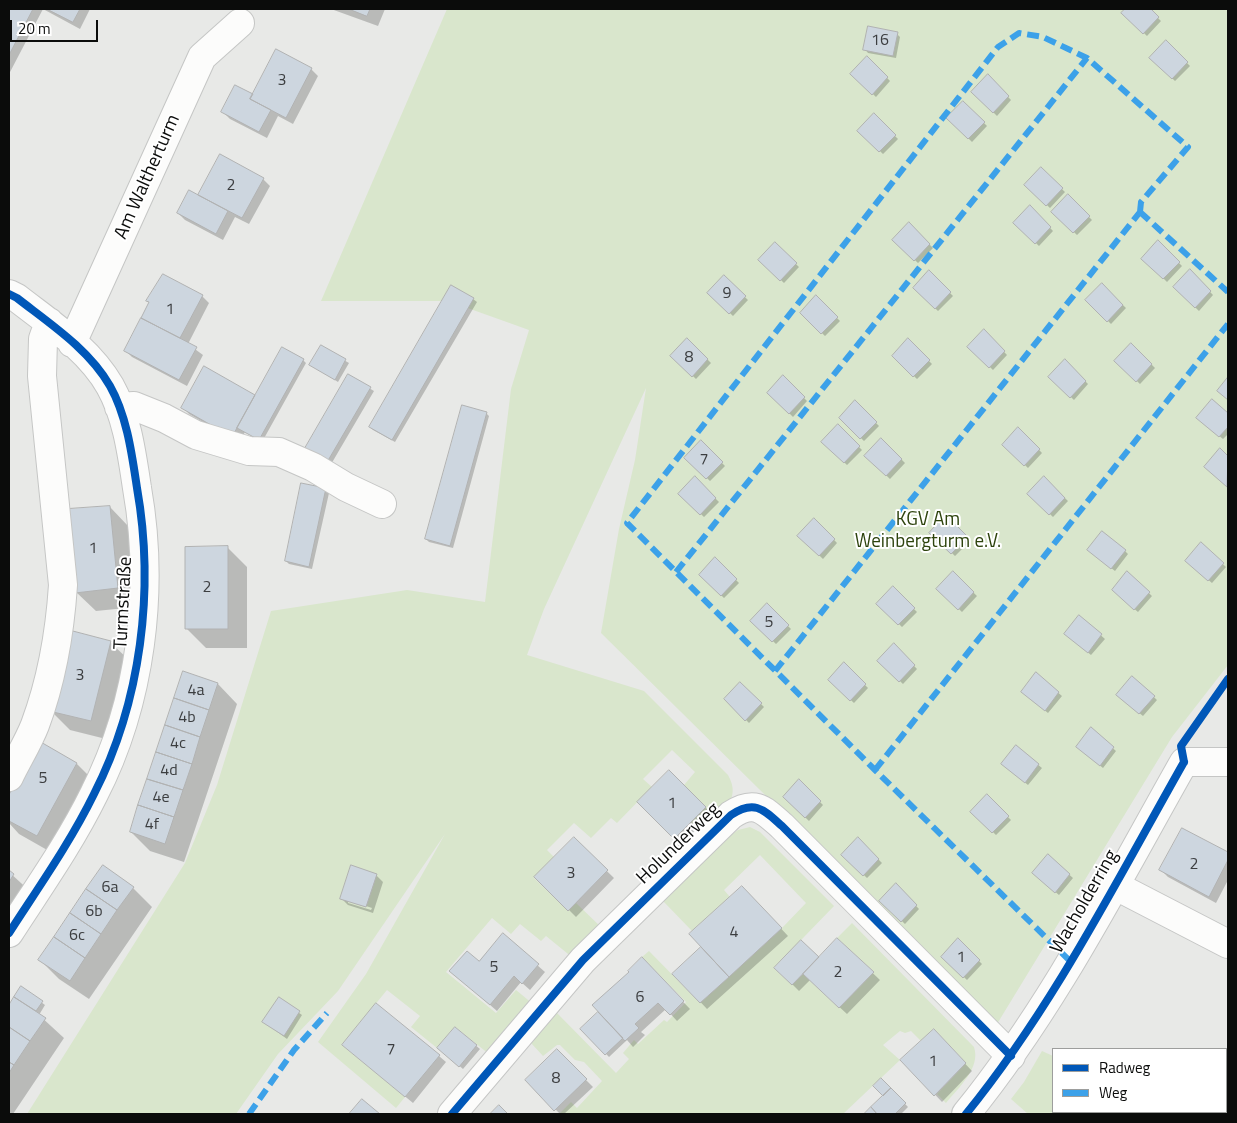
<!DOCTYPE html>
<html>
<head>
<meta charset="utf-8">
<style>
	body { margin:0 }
	#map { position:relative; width:1237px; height:1123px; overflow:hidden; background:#e8e9e7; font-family:"Titillium Web",sans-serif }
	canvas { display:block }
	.frame { position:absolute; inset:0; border:10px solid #0b0c0b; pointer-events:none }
	.legend { position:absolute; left:1052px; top:1048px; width:175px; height:65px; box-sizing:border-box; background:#fff; border:1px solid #9d9e9d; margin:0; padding:6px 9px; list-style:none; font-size:15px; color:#0b0c0b }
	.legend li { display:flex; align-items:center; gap:10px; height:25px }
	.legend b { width:25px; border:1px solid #9d9e9d }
	.scale { position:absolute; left:10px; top:20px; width:88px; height:22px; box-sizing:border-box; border:2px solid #0b0c0b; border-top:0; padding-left:6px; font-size:15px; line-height:18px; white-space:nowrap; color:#0b0c0b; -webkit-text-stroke:4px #fff; paint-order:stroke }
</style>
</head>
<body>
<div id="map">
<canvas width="1237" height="1123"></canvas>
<div class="frame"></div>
<ul class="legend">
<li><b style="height:6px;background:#0057b8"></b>Radweg</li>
<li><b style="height:6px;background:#3ca1e9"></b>Weg</li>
</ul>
<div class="scale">20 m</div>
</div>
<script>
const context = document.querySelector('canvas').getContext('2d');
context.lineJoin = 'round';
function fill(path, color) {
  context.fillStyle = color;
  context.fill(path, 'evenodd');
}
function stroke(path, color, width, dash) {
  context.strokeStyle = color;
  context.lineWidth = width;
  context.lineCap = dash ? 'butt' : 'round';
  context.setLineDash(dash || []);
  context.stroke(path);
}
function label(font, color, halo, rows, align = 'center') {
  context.font = font + ' "Titillium Web",sans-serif';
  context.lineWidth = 4;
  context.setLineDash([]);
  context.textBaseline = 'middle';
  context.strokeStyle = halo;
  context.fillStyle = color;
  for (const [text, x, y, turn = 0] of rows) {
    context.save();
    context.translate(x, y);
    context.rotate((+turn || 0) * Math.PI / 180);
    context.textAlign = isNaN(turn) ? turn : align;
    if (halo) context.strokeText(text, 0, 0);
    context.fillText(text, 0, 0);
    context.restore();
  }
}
const green = new Path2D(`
	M447,9H1228V665L1172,737L997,1024L601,633L619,529L635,460L646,388L544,609L527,655L644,691L728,775C743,801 719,813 701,832L691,822L706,807L684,785L695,772L672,750L643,779L652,787L617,823L611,818L591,838L574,823L547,850L554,857L534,878L568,911L576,903L602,928L573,958L546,936L541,941L520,924L511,934L492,918L446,972L496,1013L516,990L533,1004L489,1054L455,1027L437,1048L411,1027L420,1016L387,990L342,1045L405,1097L396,1108L318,1042L366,974L445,834L338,991L278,1054L236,1114H27L185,863L217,785L271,611L407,590L485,602L511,389L529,330L448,301H321Z
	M750,827L760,832L834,906L774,968L792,985L803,974L839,1008L874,972L837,938L852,923L974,1047C981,1068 959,1087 946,1103L937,1094L966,1063L934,1029L921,1041L911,1031L905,1033L900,1031L883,1045L900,1060L843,1114H559L571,1102L577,1108L602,1081L584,1062L575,1060L560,1045H557L543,1056L531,1043L557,1013L616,1073L629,1059L623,1053L634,1040L638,1044L664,1020L667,1022L686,1002L642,957L649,951L700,1003L782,928L806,903L760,855L724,890L730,897L692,931L663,901L728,837L738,830Z
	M1042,1051L1053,1056V1112H1160L1165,1114H1028L1011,1099L1024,1082Z`);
const shadow = new Path2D(`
	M9,9H90L80,29L43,9L9,74Z
	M331,9H385L378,26Z
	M1127,9H1149L1161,21L1147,36L1123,13Z
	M897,34L900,37L896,58L868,53L865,49Z
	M1166,42L1190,66L1175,81L1151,58Z
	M867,57L890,81L876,97L852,74Z
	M311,69L318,76L293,124L278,116L267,138L230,119L223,112Z
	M988,76L1011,100L997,116L973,92Z
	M963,102L987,126L972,142L948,118Z
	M874,115L898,139L883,154L859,131Z
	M1041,169L1065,192L1050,208L1026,185Z
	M263,179L270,186L249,224L235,217L223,240L185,220L178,213L198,196Z
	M1068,196L1092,220L1077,235L1053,212Z
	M1030,207L1053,231L1039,246L1015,223Z
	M909,224L933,248L918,263L894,240Z
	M1158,242L1182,266L1167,282L1143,258Z
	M775,244L799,267L784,283L760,260Z
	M1190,271L1213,295L1199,311L1174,287Z
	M929,272L953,296L938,311L914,288Z
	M724,277L748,300L733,316L709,293Z
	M1102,285L1126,308L1111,324L1087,300Z
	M202,296L209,303L188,344L203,355L187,386L132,357L125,350L150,303L148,301Z
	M816,297L840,321L825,336L801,313Z
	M473,299L477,302L395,442L373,430L370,427Z
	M984,331L1007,355L993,370L969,347Z
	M687,339L711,363L696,379L672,356Z
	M908,340L932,364L917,379L893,356Z
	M1131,344L1155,368L1140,384L1116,361Z
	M321,347L349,363L338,382L311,365Z
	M303,360L306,363L262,442L245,432L239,443L189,414L183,407L205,368L256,397Z
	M1065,361L1088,384L1074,400L1050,377Z
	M349,376L374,391L330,466L309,453Z
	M783,377L807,401L793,417L769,393Z
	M1212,401L1228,415V434L1223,439L1201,421Z
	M855,402L879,426L864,441L840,418Z
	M486,413L489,416L453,548L429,542L426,539Z
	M838,426L862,450L847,465L823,442Z
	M1019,429L1042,453L1028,468L1004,445Z
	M881,439L905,463L890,479L866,456Z
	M701,442L725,466L710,481L686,458Z
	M1220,450L1228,458V487L1209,470Z
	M695,478L719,502L704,517L680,494Z
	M1044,478L1068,501L1053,517L1029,494Z
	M325,489L329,493L312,569L289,564L286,561Z
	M110,507L129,527L136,607L96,611L76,592Z
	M946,517L970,541L955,556L931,533Z
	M814,519L837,543L823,559L799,536Z
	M1201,544L1226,567L1212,583L1190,564Z
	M228,548L247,567V648H206L186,628Z
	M1125,551L1128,554L1115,571L1092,553Z
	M715,559L739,583L724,598L700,575Z
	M953,573L977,596L962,612L938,589Z
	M1127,573L1152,596L1138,612L1116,593Z
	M893,588L917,612L902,627L878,604Z
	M767,605L791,629L776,644L752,621Z
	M1079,616L1105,639L1091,655L1069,637Z
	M110,642L130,661L110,740L70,730L50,710Z
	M894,645L917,669L903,684L879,661Z
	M844,664L868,688L854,703L829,680Z
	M1036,674L1062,696L1048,713L1026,695Z
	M1132,677L1157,700L1143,716L1121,698Z
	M740,683L764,707L749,723L725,699Z
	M218,684L237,704L184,862L150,851L131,832Z
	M1091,729L1116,751L1103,768L1081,750Z
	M39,743L77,764L96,783L56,855L19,834L9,823V798Z
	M1016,747L1042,768L1028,785L1006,767Z
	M669,772L712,814L682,845L639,802Z
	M799,781L823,805L809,821L784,797Z
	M987,796L1011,820L996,835L972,812Z
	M1183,829L1228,854V880L1216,903L1168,877L1161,870Z
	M574,839L614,878L576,917L536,877Z
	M858,839L882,863L867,878L843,855Z
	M1048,856L1073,878L1059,895L1037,876Z
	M9,872L33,894L9,929Z
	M376,875L383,882L373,913L348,905L341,898ZM348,900L372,908L371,910L348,903Z
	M896,885L919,909L905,924L881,901Z
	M133,888L152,907L89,999L59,979L40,960Z
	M749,894L788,936L707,1009L674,974L703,947Z
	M503,935L545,972L530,990L521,982L497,1011L451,971L480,963Z
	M837,939L880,980L847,1014L810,980L799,991L776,968L801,942L819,959Z
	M958,940L982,964L967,980L943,957Z
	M642,959L690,1009L677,1021L666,1009L641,1032L645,1035L633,1047L627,1040L609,1057L582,1029L600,1012Z
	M22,988L45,1005L39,1015L64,1038L13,1114H9V1007Z
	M279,999L302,1015L287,1039L264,1022Z
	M455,1028L480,1049L463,1069L442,1051Z
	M941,1038L972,1071L942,1102L902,1060Z
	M343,1045L439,1056L446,1062L413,1103Z
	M557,1051L593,1087L564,1114H560L527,1080Z
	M881,1079L908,1107L901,1114H866L884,1096Z`);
const building = new Path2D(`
	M9,9H33L9,55Z
	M47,9H80L73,22Z
	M349,9H370L367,16Z
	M1125,9H1151L1159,17L1143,34L1121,13Z
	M868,26L898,32L893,56L863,50Z
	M1166,40L1188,62L1172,79L1149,58Z
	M276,49L312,68L286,118L250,99Z
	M867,56L888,77L872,95L850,74Z
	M988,74L1009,96L993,113L971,92Z
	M235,85L253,94L250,99L271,110L259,132L221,112Z
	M963,101L985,122L968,139L946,118Z
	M874,113L896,135L879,152L857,131Z
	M220,154L264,178L242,218L198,195Z
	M1041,167L1063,188L1046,206L1024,185Z
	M189,190L228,211L216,234L177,213Z
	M1068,194L1090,216L1073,233L1051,212Z
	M1030,205L1051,227L1035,244L1013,223Z
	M909,222L930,244L914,261L892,240Z
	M1158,240L1180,262L1163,279L1141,259Z
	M775,242L797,263L780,281L758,260Z
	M1190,269L1211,291L1195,308L1173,287Z
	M929,270L951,292L935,309L913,288Z
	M163,274L203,295L180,338L141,318L149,302L146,301Z
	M724,275L746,296L729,314L707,293Z
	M1102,283L1123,305L1107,322L1085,300Z
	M451,285L474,298L392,440L369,427Z
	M816,295L838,317L821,334L800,313Z
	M141,318L197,347L179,380L124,351Z
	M984,329L1005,351L989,368L967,347Z
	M687,338L708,359L692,377L670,356Z
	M908,338L930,360L913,377L892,356Z
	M1131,343L1152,364L1136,382L1114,361Z
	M321,345L346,359L335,380L309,365Z
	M282,347L304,359L259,440L237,428Z
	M1065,359L1086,381L1070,398L1048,377Z
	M204,366L255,395L232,437L181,408Z
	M348,374L371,387L326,464L304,450Z
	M783,375L805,397L789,414L767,393Z
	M1228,377V400L1217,391Z
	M1212,399L1228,413V427L1219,437L1196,418Z
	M855,400L877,422L860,439L839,418Z
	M462,405L487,412L450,546L425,539Z
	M838,424L860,446L844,463L821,442Z
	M1018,427L1040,449L1024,466L1002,445Z
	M881,438L902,459L886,476L864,456Z
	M701,440L723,462L706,479L684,458Z
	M1220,448L1228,456L1227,487L1204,467Z
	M695,476L716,498L700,515L678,494Z
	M1044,476L1065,498L1049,515L1027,494Z
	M301,483L326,488L309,567L285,561Z
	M110,506L118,588L75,593L68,509Z
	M946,515L968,537L951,554L929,533Z
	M814,518L835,539L819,556L797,536Z
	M1102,531L1126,550L1111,569L1087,550Z
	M1201,542L1224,563L1208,581L1185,561Z
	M228,546V629H185V547Z
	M715,557L737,579L721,596L699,575Z
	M953,571L974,592L958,610L936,589Z
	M1127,571L1150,592L1134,610L1112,590Z
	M893,586L915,608L898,625L876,604Z
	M767,603L789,625L772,642L750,621Z
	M1079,615L1102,634L1088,653L1064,634Z
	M69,630L111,641L91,721L49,711Z
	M894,643L915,665L899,682L877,661Z
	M844,662L866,684L850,701L828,680Z
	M183,671L218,683L209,710L174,698Z
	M1036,672L1059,692L1045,711L1021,692Z
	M1132,676L1155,696L1139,714L1116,695Z
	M740,682L762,703L745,721L724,699Z
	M174,698L209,710L200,737L165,725Z
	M165,725L200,737L192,764L156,752Z
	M1091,727L1114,747L1100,766L1076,747Z
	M39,741L77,763L37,836L9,821V795Z
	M1016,745L1039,764L1025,783L1001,764Z
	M156,752L192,764L183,790L147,779Z
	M669,770L706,807L674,839L637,802Z
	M147,779L183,790L174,817L138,805Z
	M799,779L821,801L805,818L783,797Z
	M987,794L1009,816L992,833L970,812Z
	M138,805L174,817L165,844L130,832Z
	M1182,828L1228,852V860L1209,897L1159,870Z
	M574,837L608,870L568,911L534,877Z
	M858,837L879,859L863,876L841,855Z
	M1048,854L1070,874L1055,893L1032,873Z
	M103,865L134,887L117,910L86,889Z
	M351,865L377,874L366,907L340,899Z
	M9,870L14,874L9,882Z
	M896,883L917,905L901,922L879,901Z
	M742,886L782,928L729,977L689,934Z
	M86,889L117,910L101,934L70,913Z
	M70,913L101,934L85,958L54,937Z
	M503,933L539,964L522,984L514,976L490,1005L449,971L467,951L479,961Z
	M54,937L85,958L70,981L38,960Z
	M837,938L874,972L839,1008L803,974Z
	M958,938L980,960L963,978L941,957Z
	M801,940L819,957L792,985L774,968Z
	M701,947L729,977L700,1003L672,974Z
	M642,957L684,1001L670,1015L658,1003L635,1024L639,1028L625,1041L592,1005L629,972L628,971Z
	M21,986L43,1001L36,1011L14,997Z
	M14,997L46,1018L30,1041L9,1027V1005Z
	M279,997L300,1011L284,1036L262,1022Z
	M376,1003L440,1055L405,1097L342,1045Z
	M598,1012L623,1038L605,1055L580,1029Z
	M9,1027L30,1041L14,1065L9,1062Z
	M455,1027L477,1045L459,1067L437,1048Z
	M934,1029L966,1063L934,1096L900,1060Z
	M557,1049L587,1079L554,1111L525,1080Z
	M9,1062L14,1065L9,1073Z
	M881,1078L891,1088L883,1096L873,1086Z
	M891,1088L906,1103L895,1114H877L871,1107Z
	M362,1099L380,1114H349Z
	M499,1105L508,1114H490Z
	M871,1107L877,1114H864Z`);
const minor = new Path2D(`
	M9,294L17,298C49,323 89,349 110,386C127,416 132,455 137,488C155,590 141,702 94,794C70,843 38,888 9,933
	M72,343L202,57L240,23
	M119,407L134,406L164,418L196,435L249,451L279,452L313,467L346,487L382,504
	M9,777C17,760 28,743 35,725C51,682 60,631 63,585L42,376L43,339L49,322
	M1114,885L1228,944
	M452,1114L583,960L731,815C755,799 764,810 782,826L1011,1056
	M966,1114C1053,1007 1116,882 1184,762H1228`);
const quiet = new Path2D(`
	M1140,212L1228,292
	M676,572L1087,58
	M775,671L1140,212
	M875,770L1228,324
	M1070,961L875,770L627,523L998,47L1019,33L1043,37L1087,58L1188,147L1141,202L1140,212
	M249,1114L294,1050L327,1013`);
const cycleway = new Path2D(`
	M9,294L17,298C49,323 89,349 110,386C127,416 132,455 137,488C155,590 141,702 94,794C70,843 38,888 9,933
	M1184,762L1181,746L1228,679
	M452,1114L583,960L731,815C755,799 764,810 782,826L1011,1056
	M966,1114C1053,1007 1116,882 1184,762`);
const numberNames = [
	["16",880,41],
	["3",282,81],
	["2",231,186],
	["9",727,294],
	["1",170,310],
	["8",689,358],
	["7",704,460],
	["1",93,549],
	["2",207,588],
	["5",769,623],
	["3",80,676],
	["4a",196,691],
	["4b",187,718],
	["4c",178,744],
	["4d",169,771],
	["5",43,779],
	["4e",161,798],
	["1",672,804],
	["4f",152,825],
	["2",1194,865],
	["3",571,874],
	["6a",110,888],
	["6b",94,912],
	["4",734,933],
	["6c",77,936],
	["1",961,958],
	["5",494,968],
	["2",838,973],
	["6",640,998],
	["7",391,1050],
	["1",933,1062],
	["8",556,1079]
];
const streetNames = [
	["Am Waltherturm",148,177,-66],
	["Turmstraße",124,603,-87],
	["Holunderweg",679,844,-44],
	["Wacholderring",1085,902,-60]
];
const parkNames = [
	["KGV Am",928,520],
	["Weinbergturm e.V.",928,542]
];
fill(green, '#d9e6cc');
fill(shadow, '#0003');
fill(building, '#cdd6df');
stroke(building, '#b1b2b2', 1);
stroke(minor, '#c5c6c5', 30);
stroke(minor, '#fcfcfb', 28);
stroke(quiet, '#3ca1e9', 6, [12, 6]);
stroke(cycleway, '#0057b8', 8);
label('16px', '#3c3e40', null, numberNames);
label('19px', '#0b0c0b', '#fff', streetNames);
label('19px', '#2d430d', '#fff', parkNames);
</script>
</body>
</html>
